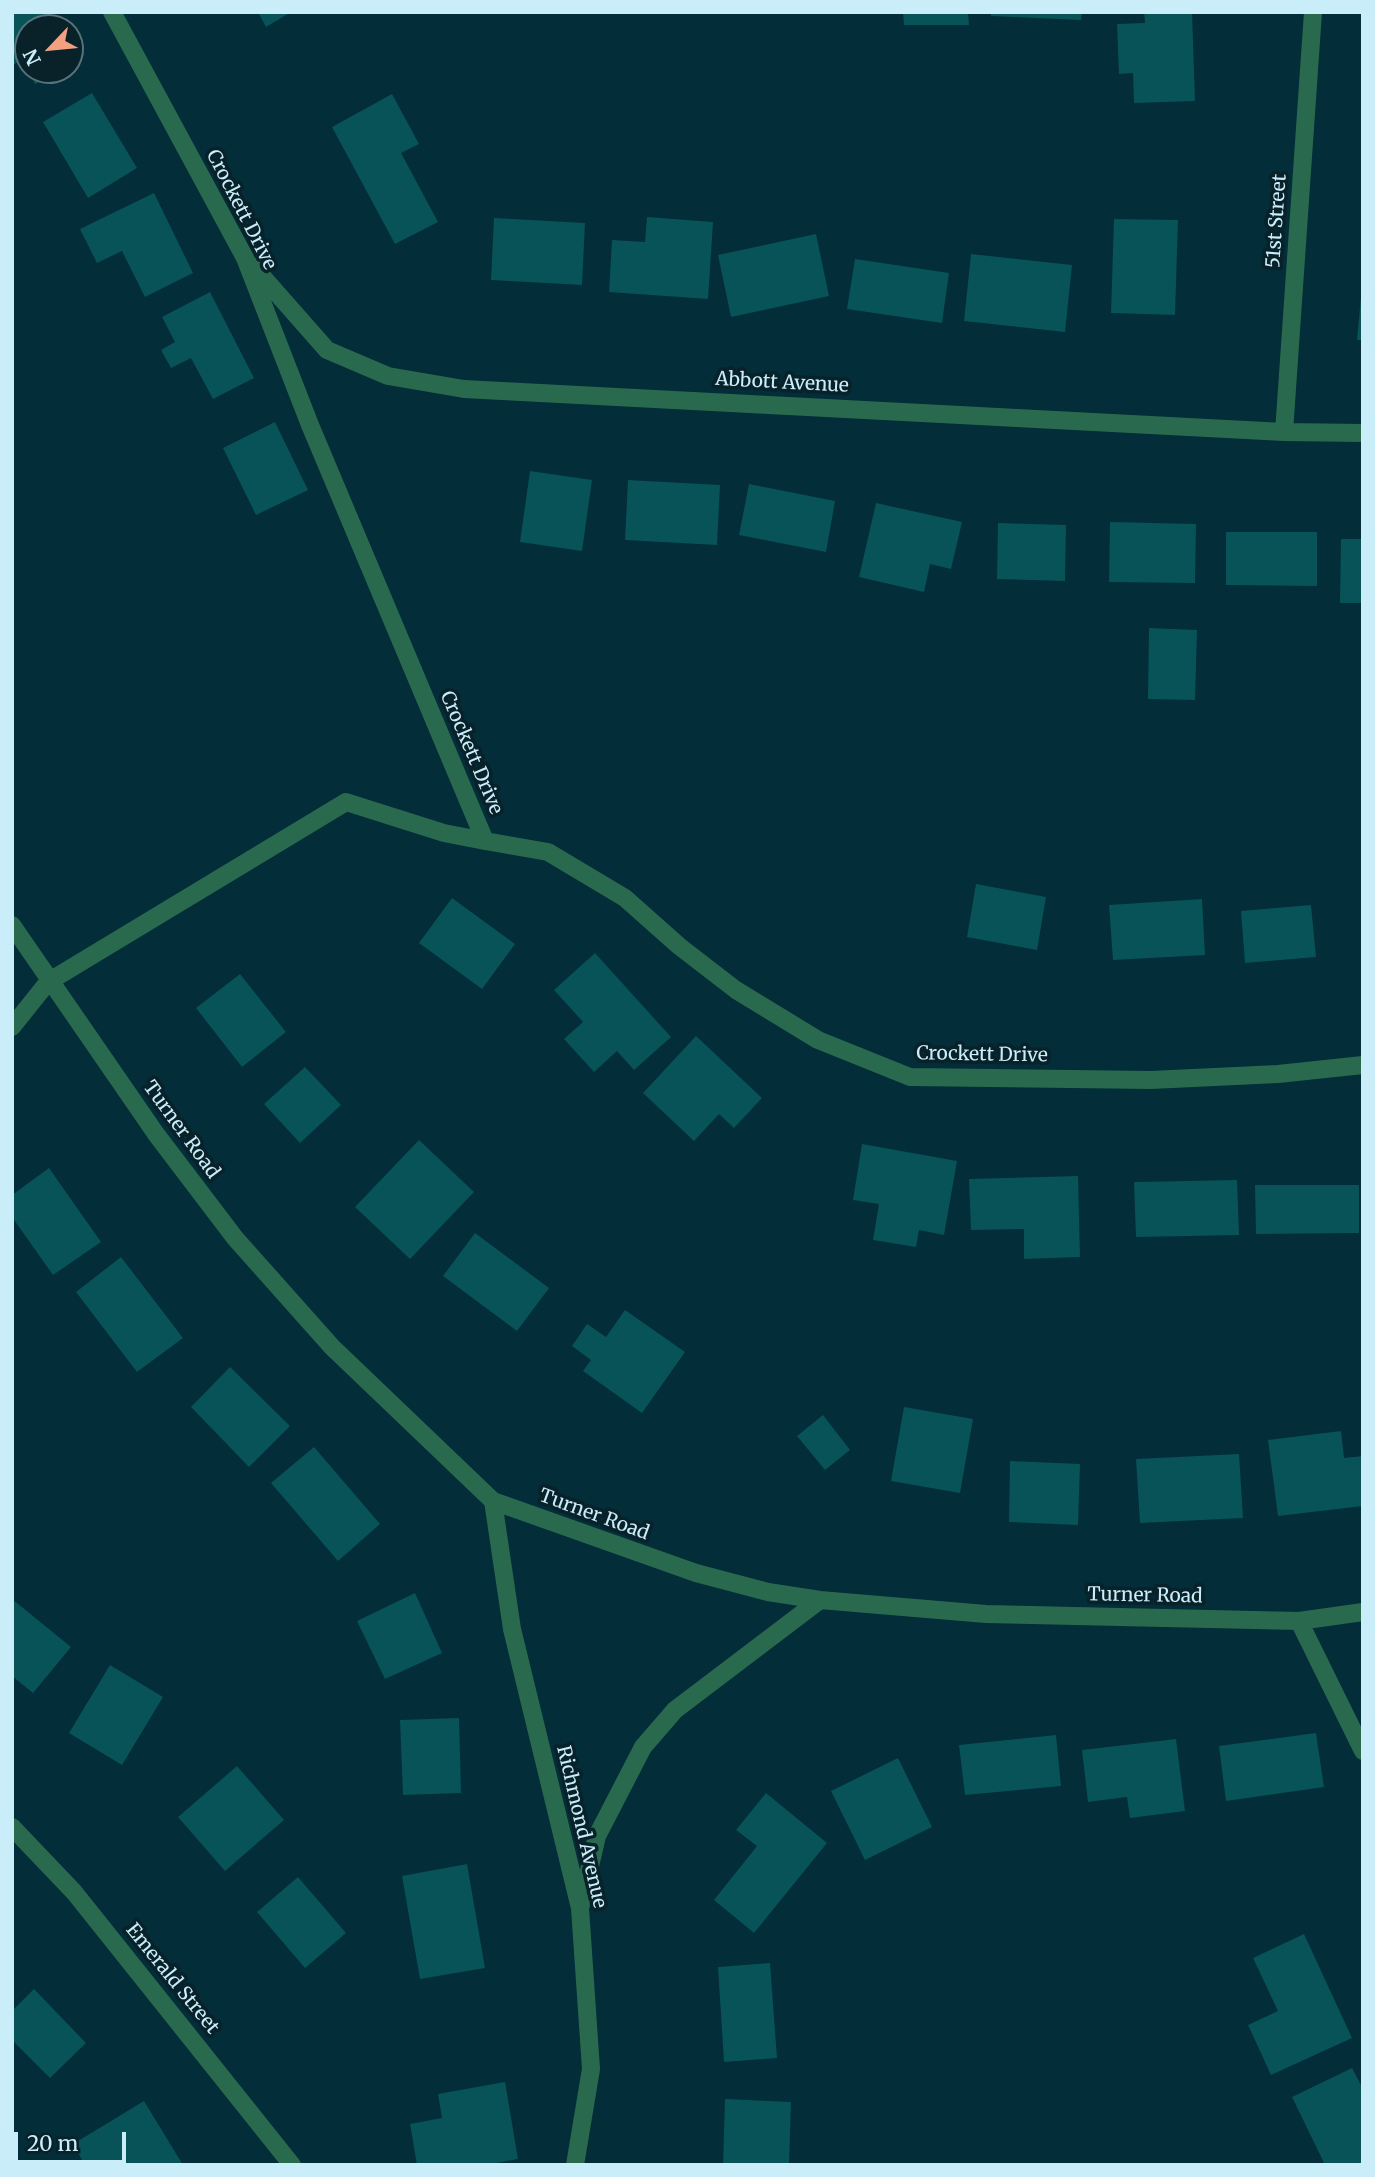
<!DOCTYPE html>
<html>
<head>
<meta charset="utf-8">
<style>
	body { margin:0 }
	#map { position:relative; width:1375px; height:2177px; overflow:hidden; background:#022d39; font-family:Merriweather,serif }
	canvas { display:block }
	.frame { position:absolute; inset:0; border:14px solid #caedfa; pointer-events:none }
	.north { position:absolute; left:14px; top:14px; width:70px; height:70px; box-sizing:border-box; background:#092129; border:2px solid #56737d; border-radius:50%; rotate:244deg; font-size:19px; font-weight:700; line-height:28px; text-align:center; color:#caedfa }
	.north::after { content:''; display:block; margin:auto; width:24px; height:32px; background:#f2a080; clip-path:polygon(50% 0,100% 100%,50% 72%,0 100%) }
	.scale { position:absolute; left:14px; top:2132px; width:112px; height:32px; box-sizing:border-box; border:4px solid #caedfa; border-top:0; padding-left:9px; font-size:21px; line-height:24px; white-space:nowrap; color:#caedfa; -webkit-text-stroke:5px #092129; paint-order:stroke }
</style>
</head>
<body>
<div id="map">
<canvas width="1375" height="2177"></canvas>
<div class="frame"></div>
<div class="north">N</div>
<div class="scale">20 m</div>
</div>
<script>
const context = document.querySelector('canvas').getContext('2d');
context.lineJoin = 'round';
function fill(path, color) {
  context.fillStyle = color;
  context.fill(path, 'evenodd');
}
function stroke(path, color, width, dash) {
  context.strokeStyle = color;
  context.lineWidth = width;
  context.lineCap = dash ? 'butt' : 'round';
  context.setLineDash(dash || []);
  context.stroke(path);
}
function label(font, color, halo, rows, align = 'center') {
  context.font = font + ' Merriweather,serif';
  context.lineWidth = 7;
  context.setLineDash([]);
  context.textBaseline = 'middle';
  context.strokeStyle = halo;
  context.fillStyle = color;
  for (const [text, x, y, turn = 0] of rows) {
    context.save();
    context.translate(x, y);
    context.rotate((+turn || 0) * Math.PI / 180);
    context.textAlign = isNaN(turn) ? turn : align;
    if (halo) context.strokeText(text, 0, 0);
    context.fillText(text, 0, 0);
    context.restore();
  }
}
const building = new Path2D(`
	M12,12H48L56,28H28V70H64L35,84L23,60L12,65Z
	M258,12H291L266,27Z
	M903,12H968L969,25H904Z
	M991,12H1082L1081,20L991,16Z
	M1144,12H1192L1195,101L1134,103L1133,73L1119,74L1117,24L1145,23Z
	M92,93L137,168L88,198L43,122Z
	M392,94L419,144L401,153L438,222L395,244L332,127Z
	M154,193L193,273L145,297L122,251L97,263L80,229Z
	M647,217L713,222L708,299L609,292L612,240L645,242Z
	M494,218L585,223L582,285L491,280Z
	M1114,219L1178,220L1175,315L1111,313Z
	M816,234L829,296L731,317L718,255Z
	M971,254L1072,265L1065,332L964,321Z
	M855,259L949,273L942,323L847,309Z
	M210,292L254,378L213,399L191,358L171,368L161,350L175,342L162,317Z
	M1361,297H1363V340H1357Z
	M275,422L308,490L256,515L223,448Z
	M530,471L592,480L582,551L520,542Z
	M628,480L720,485L717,545L625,540Z
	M749,484L835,501L826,552L739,535Z
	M876,503L962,522L951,569L930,564L924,592L859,577Z
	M1110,522L1196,524L1195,583L1109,582Z
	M998,523L1066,525L1065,581L997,579Z
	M1226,532H1317V586L1226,585Z
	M1341,539H1363V603H1340Z
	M1149,628L1197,630L1195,700L1148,699Z
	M976,884L1046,897L1037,950L967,937Z
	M452,898L515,944L482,989L419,943Z
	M1202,899L1205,955L1113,960L1109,905Z
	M1311,905L1316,957L1245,963L1241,911Z
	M595,953L671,1037L634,1070L617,1051L594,1072L564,1039L583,1022L554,990Z
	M240,974L286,1032L242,1067L196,1008Z
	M696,1036L762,1098L734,1128L719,1114L694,1141L643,1093Z
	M305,1067L341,1105L300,1143L264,1104Z
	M419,1140L474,1192L410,1259L355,1207Z
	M862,1144L957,1161L944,1235L919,1230L916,1247L873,1240L879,1204L853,1200Z
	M49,1168L101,1242L53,1275L12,1217V1195Z
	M1078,1176L1080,1257L1024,1259V1229L971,1230L969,1179Z
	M1237,1180L1239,1235L1136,1237L1134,1182Z
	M1255,1185H1359V1233L1256,1234Z
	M475,1233L549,1288L517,1331L443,1276Z
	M121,1257L183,1338L137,1372L76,1292Z
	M625,1310L685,1352L642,1413L583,1371L591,1360L572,1346L587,1324L606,1337Z
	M230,1367L290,1426L249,1467L191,1407Z
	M904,1407L973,1419L960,1493L891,1481Z
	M823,1415L850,1450L825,1470L797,1436Z
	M1341,1431L1344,1458L1363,1456V1506L1278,1516L1268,1440Z
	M314,1447L380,1524L338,1561L271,1483Z
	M1239,1454L1243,1518L1140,1523L1136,1459Z
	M1010,1461L1080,1464L1078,1525L1009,1522Z
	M415,1593L442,1653L385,1679L357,1621Z
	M12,1599L71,1647L33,1693L12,1676Z
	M110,1665L163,1697L122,1765L69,1733Z
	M459,1718L461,1793L403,1795L400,1720Z
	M1316,1733L1324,1787L1226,1801L1219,1746Z
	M1056,1735L1061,1786L965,1795L959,1745Z
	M1176,1739L1185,1811L1130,1818L1127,1797L1088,1802L1082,1750Z
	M898,1758L932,1827L865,1860L831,1791Z
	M237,1766L284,1820L225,1871L178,1817Z
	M766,1793L827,1843L754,1933L714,1900L757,1846L736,1830Z
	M467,1864L485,1968L420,1979L402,1876Z
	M298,1877L346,1933L305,1968L257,1912Z
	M1304,1934L1352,2038L1271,2075L1248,2025L1278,2011L1253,1958Z
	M770,1963L777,2058L724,2062L718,1967Z
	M34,1989L86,2043L50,2078L12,2040V2011Z
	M1352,2068L1363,2089V2165H1325L1292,2097Z
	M505,2082L518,2159L485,2165H417L410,2124L442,2118L438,2094Z
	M725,2099L791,2102L789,2165H723Z
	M144,2101L183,2165H85L73,2144Z`);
const minor = new Path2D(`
	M112,12L245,258L310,425L485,841L548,852L625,898L679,946L736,990L818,1040L910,1077L1151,1080L1278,1074L1363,1065
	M253,266L327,350L388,376L464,389L1284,432L1363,433
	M1284,432L1313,12
	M12,925L156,1134L235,1238L332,1347L493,1501L696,1573L768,1592L820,1600L986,1614L1299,1621L1363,1612
	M12,1027L48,982L346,802L444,833L485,841
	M493,1501L512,1629L580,1908L591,2069L575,2165
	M1299,1621L1363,1751
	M12,1827L74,1892L292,2165
	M581,1905L597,1836L643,1747L675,1710L820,1600`);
const streetNames = [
	["Crockett Drive",241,210,63],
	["51st Street",1277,221,-86],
	["Abbott Avenue",782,383,3],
	["Crockett Drive",471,753,67],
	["Crockett Drive",982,1055,1],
	["Turner Road",181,1130,54],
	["Turner Road",594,1515,20],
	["Turner Road",1145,1596,1],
	["Richmond Avenue",581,1827,77],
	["Emerald Street",172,1979,51]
];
fill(building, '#085357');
stroke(minor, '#296a4e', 18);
label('19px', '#caedfa', '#092129', streetNames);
</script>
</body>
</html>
